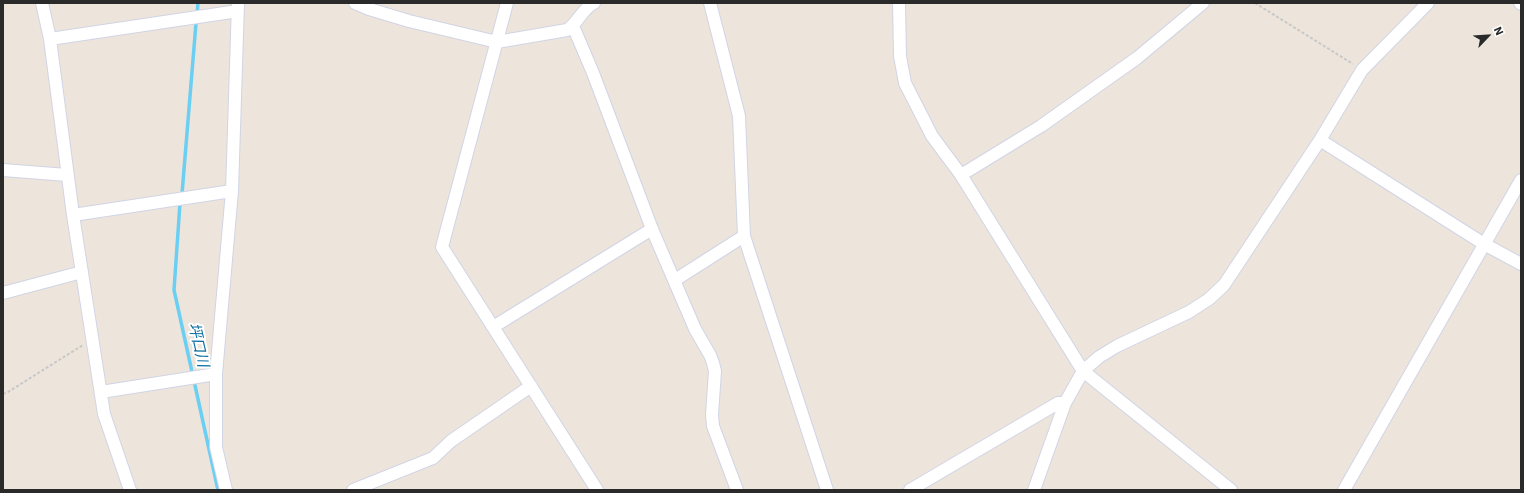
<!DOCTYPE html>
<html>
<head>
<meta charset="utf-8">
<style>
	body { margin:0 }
	#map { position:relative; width:1524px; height:493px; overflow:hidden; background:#ede5dc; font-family:"IBM Plex Sans",sans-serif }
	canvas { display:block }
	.frame { position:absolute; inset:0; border:4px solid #2a2a2a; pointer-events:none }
	.north { position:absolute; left:1468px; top:16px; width:40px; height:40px; -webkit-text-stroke:3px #fff; paint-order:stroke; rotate:65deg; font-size:11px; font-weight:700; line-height:16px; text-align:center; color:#2a2a2a }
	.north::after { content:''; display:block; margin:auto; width:14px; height:18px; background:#2a2a2a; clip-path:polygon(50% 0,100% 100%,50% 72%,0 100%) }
</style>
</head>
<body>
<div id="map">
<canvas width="1524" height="493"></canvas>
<div class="frame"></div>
<div class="north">N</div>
</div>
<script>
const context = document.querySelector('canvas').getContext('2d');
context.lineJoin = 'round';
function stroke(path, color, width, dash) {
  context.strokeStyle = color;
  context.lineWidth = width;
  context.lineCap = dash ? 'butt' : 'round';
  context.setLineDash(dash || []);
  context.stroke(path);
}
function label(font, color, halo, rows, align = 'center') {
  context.font = font + ' "IBM Plex Sans","Noto Sans JP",sans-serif';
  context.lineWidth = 4;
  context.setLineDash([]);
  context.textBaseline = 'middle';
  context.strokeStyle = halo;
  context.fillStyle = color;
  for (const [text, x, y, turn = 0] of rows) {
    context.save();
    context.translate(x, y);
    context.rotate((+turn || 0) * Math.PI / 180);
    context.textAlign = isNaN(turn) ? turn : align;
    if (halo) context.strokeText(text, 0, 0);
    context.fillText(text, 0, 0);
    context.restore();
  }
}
const stream = new Path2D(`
	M197,14L198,3
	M182,194L196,23
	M180,203L174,290L218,490`);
const path = new Path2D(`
	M1255,3L1353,64
	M3,394L8,392L83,345`);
const minor = new Path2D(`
	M42,3L50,39L73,215L104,414L130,490
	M355,3L369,9L409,21L497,42L567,30C578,23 582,9 594,3
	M507,3L442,247L597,490
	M710,3L739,116L744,236L827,490
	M899,3L900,56L905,83L932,136L961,175L1083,371L1231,490
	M1520,3L1521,4
	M573,26L593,73L652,229L695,329L710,355L713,363L715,371L712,415L713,426L737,490
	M50,39L238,11
	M1320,140L1484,244L1521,264
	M3,170L67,175
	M961,175L1041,126L1137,58L1203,3
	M73,215L232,191
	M675,280L744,236
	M3,293L82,272
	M493,327L652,229
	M101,392L216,374
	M226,490L216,447V374L232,191L238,3
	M353,490L433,458L451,441L531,386
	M910,490L1058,403H1065
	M1034,490L1065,403L1083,371L1099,357L1117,346L1189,312L1209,299L1224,285L1320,140L1362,70L1428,3
	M1344,490L1521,180`);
const waterNames = [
	["坪口川",198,345,77]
];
stroke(stream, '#6bcff3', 3.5);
stroke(minor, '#d1d4e4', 14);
stroke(path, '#c8c8c8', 2, [3, 2]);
stroke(minor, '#fff', 12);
label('italic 15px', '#096da0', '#fff', waterNames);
</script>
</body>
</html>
